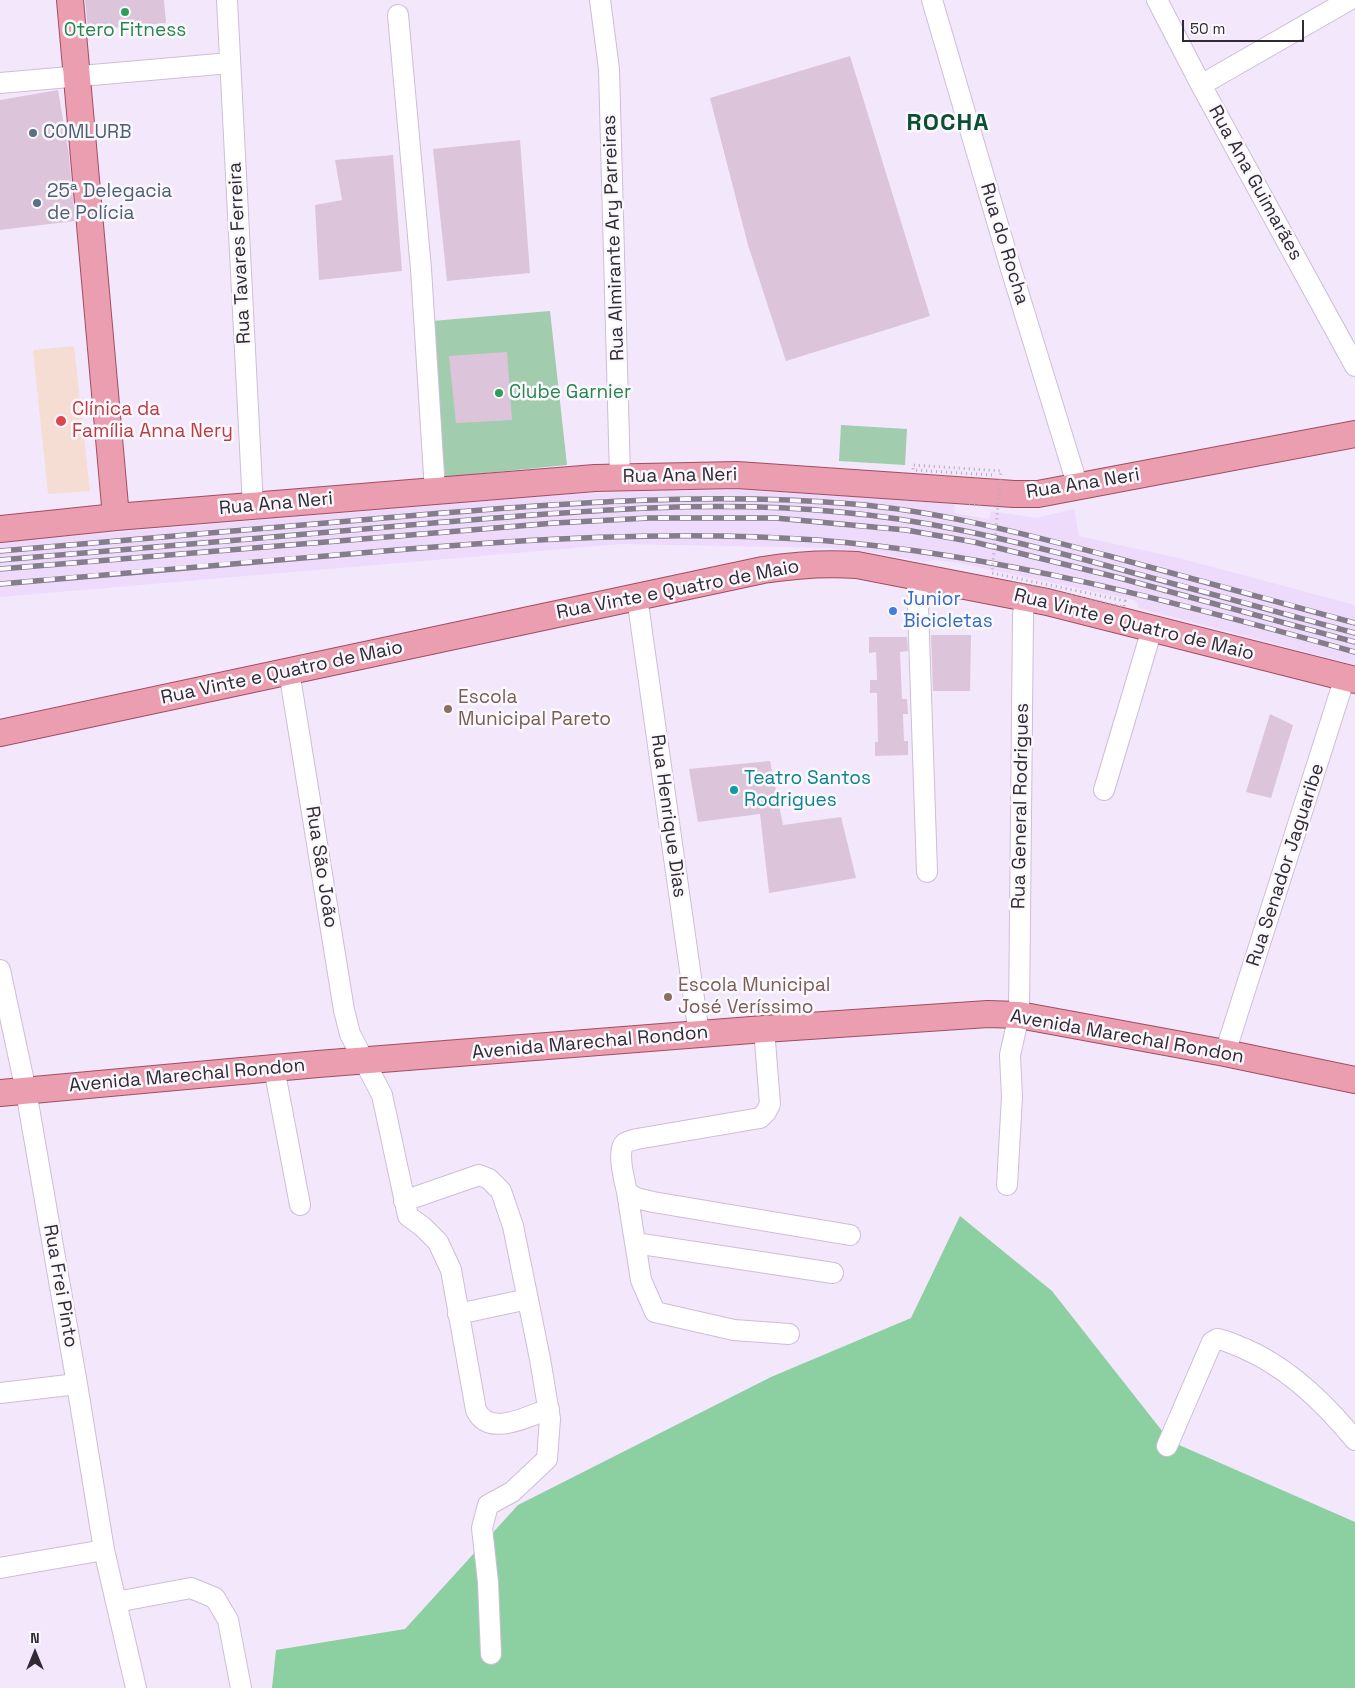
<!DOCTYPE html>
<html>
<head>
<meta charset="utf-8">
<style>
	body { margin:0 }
	#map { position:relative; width:1355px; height:1688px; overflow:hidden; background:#f3e7fc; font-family:"Space Grotesk",sans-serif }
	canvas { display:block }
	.north { position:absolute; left:10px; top:1628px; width:50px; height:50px; -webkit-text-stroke:4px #fbf8fd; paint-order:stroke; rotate:0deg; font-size:14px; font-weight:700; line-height:20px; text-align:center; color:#302a34 }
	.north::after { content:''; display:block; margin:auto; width:18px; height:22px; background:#302a34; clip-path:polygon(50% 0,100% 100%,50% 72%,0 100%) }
	.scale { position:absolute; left:1182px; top:20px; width:122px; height:22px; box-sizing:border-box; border:2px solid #302a34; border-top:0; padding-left:6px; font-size:15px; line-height:18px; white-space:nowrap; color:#302a34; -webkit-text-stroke:4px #fbf8fd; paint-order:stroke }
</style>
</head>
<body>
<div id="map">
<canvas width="1355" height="1688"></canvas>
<div class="north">N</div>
<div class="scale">50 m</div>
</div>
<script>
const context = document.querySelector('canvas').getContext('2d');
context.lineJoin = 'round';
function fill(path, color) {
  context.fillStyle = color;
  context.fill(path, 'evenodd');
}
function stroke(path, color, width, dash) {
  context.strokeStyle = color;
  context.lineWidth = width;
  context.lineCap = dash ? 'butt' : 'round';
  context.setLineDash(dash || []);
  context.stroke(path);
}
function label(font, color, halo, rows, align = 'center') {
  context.font = font + ' "Space Grotesk",sans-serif';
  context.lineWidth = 5;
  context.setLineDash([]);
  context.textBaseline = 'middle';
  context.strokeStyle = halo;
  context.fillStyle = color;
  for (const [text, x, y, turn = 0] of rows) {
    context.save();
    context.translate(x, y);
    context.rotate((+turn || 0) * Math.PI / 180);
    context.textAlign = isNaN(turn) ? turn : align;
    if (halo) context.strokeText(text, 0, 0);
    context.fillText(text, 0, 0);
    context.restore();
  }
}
const built = new Path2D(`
	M740,490L847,496L955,504L954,513L989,519L991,511L1036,518L1074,509L1079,536L1183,559L1355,605V665L1138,608V604L1134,600L953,562L932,560L925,562L876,553L830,548L622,544L0,597V542L568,494L652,491Z`);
const medical = new Path2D(`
	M74,346L90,491L48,494L33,350Z`);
const green = new Path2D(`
	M550,311L567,465L445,477L432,321Z
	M841,425L907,429L905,465L839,461Z`);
const forest = new Path2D(`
	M960,1216L1052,1291L1170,1441L1355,1522V1688H272L276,1650L405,1629L518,1505L771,1377L911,1318Z`);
const building = new Path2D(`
	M85,0H164L166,23L88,30Z
	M850,56L930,316L786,361L748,245L710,98Z
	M58,90L69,155L75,221L0,230V100Z
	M520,140L530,273L447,281L433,149Z
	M393,155L402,271L319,280L315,205L342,200L335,160Z
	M507,352L512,420L456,423L449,356Z
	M931,635H971L970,691H933Z
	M869,637H907L908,651L900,652L902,699H907L908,714H903L904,741H908V755L875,756V742H878L877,693H870V680H877L876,652L869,653Z
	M1270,714L1293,725L1271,798L1246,792Z
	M770,761L783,825L841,817L856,878L769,893L760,814L698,822L689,769Z`);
const minor = new Path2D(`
	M227,0L253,506
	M600,0L609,69L620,477
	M932,0L1011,269L1078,487
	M1157,0L1201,85L1355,366
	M398,15L421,269L435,491
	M0,83L230,63
	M1201,85L1349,0
	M917,577L927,872
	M637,597L699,1034
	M289,671L344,1010L350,1034L382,1095L408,1216L423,1227L438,1242L451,1270L476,1410C489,1438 528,1416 549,1409
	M1104,790L1152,629
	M0,970L26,1091L77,1384L104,1550L136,1688
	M764,1029L770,1104L766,1112L760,1118L637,1139C633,1140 628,1141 625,1143C616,1150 625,1182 627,1192L636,1198L653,1202L850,1235
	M1225,1053L1345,677
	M274,1068L300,1205
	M1007,1185L1012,1097L1010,1055L1019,1015L1023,615L1025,598
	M627,1192L641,1280L655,1312L734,1330L789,1334
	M404,1201L479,1175L489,1179L501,1191L513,1226L540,1359L550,1419L547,1459L512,1492L488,1505L482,1528L488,1582L491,1654
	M635,1243L833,1273
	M458,1314L528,1299
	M0,1393L77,1384
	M1167,1446L1212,1342L1217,1339C1226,1340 1235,1345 1243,1348C1288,1367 1324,1402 1355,1440
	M0,1568L104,1550
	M116,1602L191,1588L215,1598L228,1620L241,1688`);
const major = new Path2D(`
	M70,0L116,517
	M0,529L116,517L595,478L737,475L1014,494H1038L1355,434
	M0,733L763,570C795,565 825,563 857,565L1047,602L1355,680
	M0,1093L318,1064L764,1029L988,1014L1019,1015L1225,1053L1355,1080`);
const rail = new Path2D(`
	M0,551C140,539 279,527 419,515C564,503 708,492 853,504C939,511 1025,534 1109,556C1191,578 1273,600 1355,623
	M0,560C144,548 289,536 433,523C568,512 704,499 839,512C921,519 1002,538 1082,559C1173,583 1264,608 1355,633
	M0,569L555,523L649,518H775L906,530L974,542L1116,577L1355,642
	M0,584C128,572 256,561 384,551C528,539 672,530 817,540C1000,554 1179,603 1355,652`);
const pathBridge = new Path2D(`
	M992,475L913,470V465L1001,471L992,573L1125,601L1124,607L1010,582
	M969,504L980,505`);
const markers = [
	[125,12,5,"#2e9e5b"],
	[33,133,5,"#5c6f8a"],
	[37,203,5,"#5c6f8a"],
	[499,393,5,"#2e9e5b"],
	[61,421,6,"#e0444e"],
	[893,611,5,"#3f7fe0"],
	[448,709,5,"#8d6e63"],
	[734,790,5,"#0f9aa8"],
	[668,997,5,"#8d6e63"]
];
const leisureNames = [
	["Otero Fitness",125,31],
	["Clube Garnier",509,393,"left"]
];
const serviceNames = [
	["COMLURB",43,133],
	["25ª Delegacia",47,192],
	["de Polícia",47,214]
];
const streetNames = [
	["Rua Ana Guimarães",1255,183,61],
	["Rua Almirante Ary Parreiras",614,238,-92],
	["Rua do Rocha",1004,244,73],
	["Rua Tavares Ferreira",240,253,-93],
	["Rua Ana Neri",680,476,-1],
	["Rua Ana Neri",1083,484,-9],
	["Rua Ana Neri",276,504,-5],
	["Rua Vinte e Quatro de Maio",678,590,-11],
	["Rua Vinte e Quatro de Maio",1134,625,14],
	["Rua Vinte e Quatro de Maio",282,673,-12],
	["Rua General Rodrigues",1021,806,-89],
	["Rua Henrique Dias",668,816,82],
	["Rua Senador Jaguaribe",1286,865,-72],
	["Rua São João",321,867,81],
	["Avenida Marechal Rondon",1127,1037,10],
	["Avenida Marechal Rondon",590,1043,-5],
	["Avenida Marechal Rondon",187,1076,-5],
	["Rua Frei Pinto",60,1286,80]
];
const healthNames = [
	["Clínica da",72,410],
	["Família Anna Nery",72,432]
];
const shopNames = [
	["Junior",903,600],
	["Bicicletas",903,622]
];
const educationNames = [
	["Escola",458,698],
	["Municipal Pareto",458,720],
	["Escola Municipal",678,986],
	["José Veríssimo",678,1008]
];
const cultureNames = [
	["Teatro Santos",744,779],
	["Rodrigues",744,801]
];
const districtNames = [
	["ROCHA",948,123]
];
fill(built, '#eedbfb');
fill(medical, '#f5ddd3');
fill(green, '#a1ccad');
fill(forest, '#8ccfa1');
fill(building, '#dcc5da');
stroke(minor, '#cdbed7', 22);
stroke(major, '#a14c61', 28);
stroke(minor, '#fff', 20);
stroke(major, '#eb9eaf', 26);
stroke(rail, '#867d8c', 5.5);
stroke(rail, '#fbf8fd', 4, [11]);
stroke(pathBridge, '#b4aabb', 3, [1, 4]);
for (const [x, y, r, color] of markers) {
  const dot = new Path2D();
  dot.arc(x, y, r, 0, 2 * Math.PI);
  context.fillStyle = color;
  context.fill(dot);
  stroke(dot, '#fbf8fd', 2);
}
label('19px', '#27864d', '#fbf8fd', leisureNames);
label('19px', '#4e5e75', '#fbf8fd', serviceNames, 'left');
label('19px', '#302a34', '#fbf8fd', streetNames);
label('19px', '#be3a42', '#fbf8fd', healthNames, 'left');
label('19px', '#366cbe', '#fbf8fd', shopNames, 'left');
label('19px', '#785e54', '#fbf8fd', educationNames, 'left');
label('19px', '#0d838f', '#fbf8fd', cultureNames, 'left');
context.letterSpacing = '1px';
label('bold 24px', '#0c4f33', '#fbf8fd', districtNames);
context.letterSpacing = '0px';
</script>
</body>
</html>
